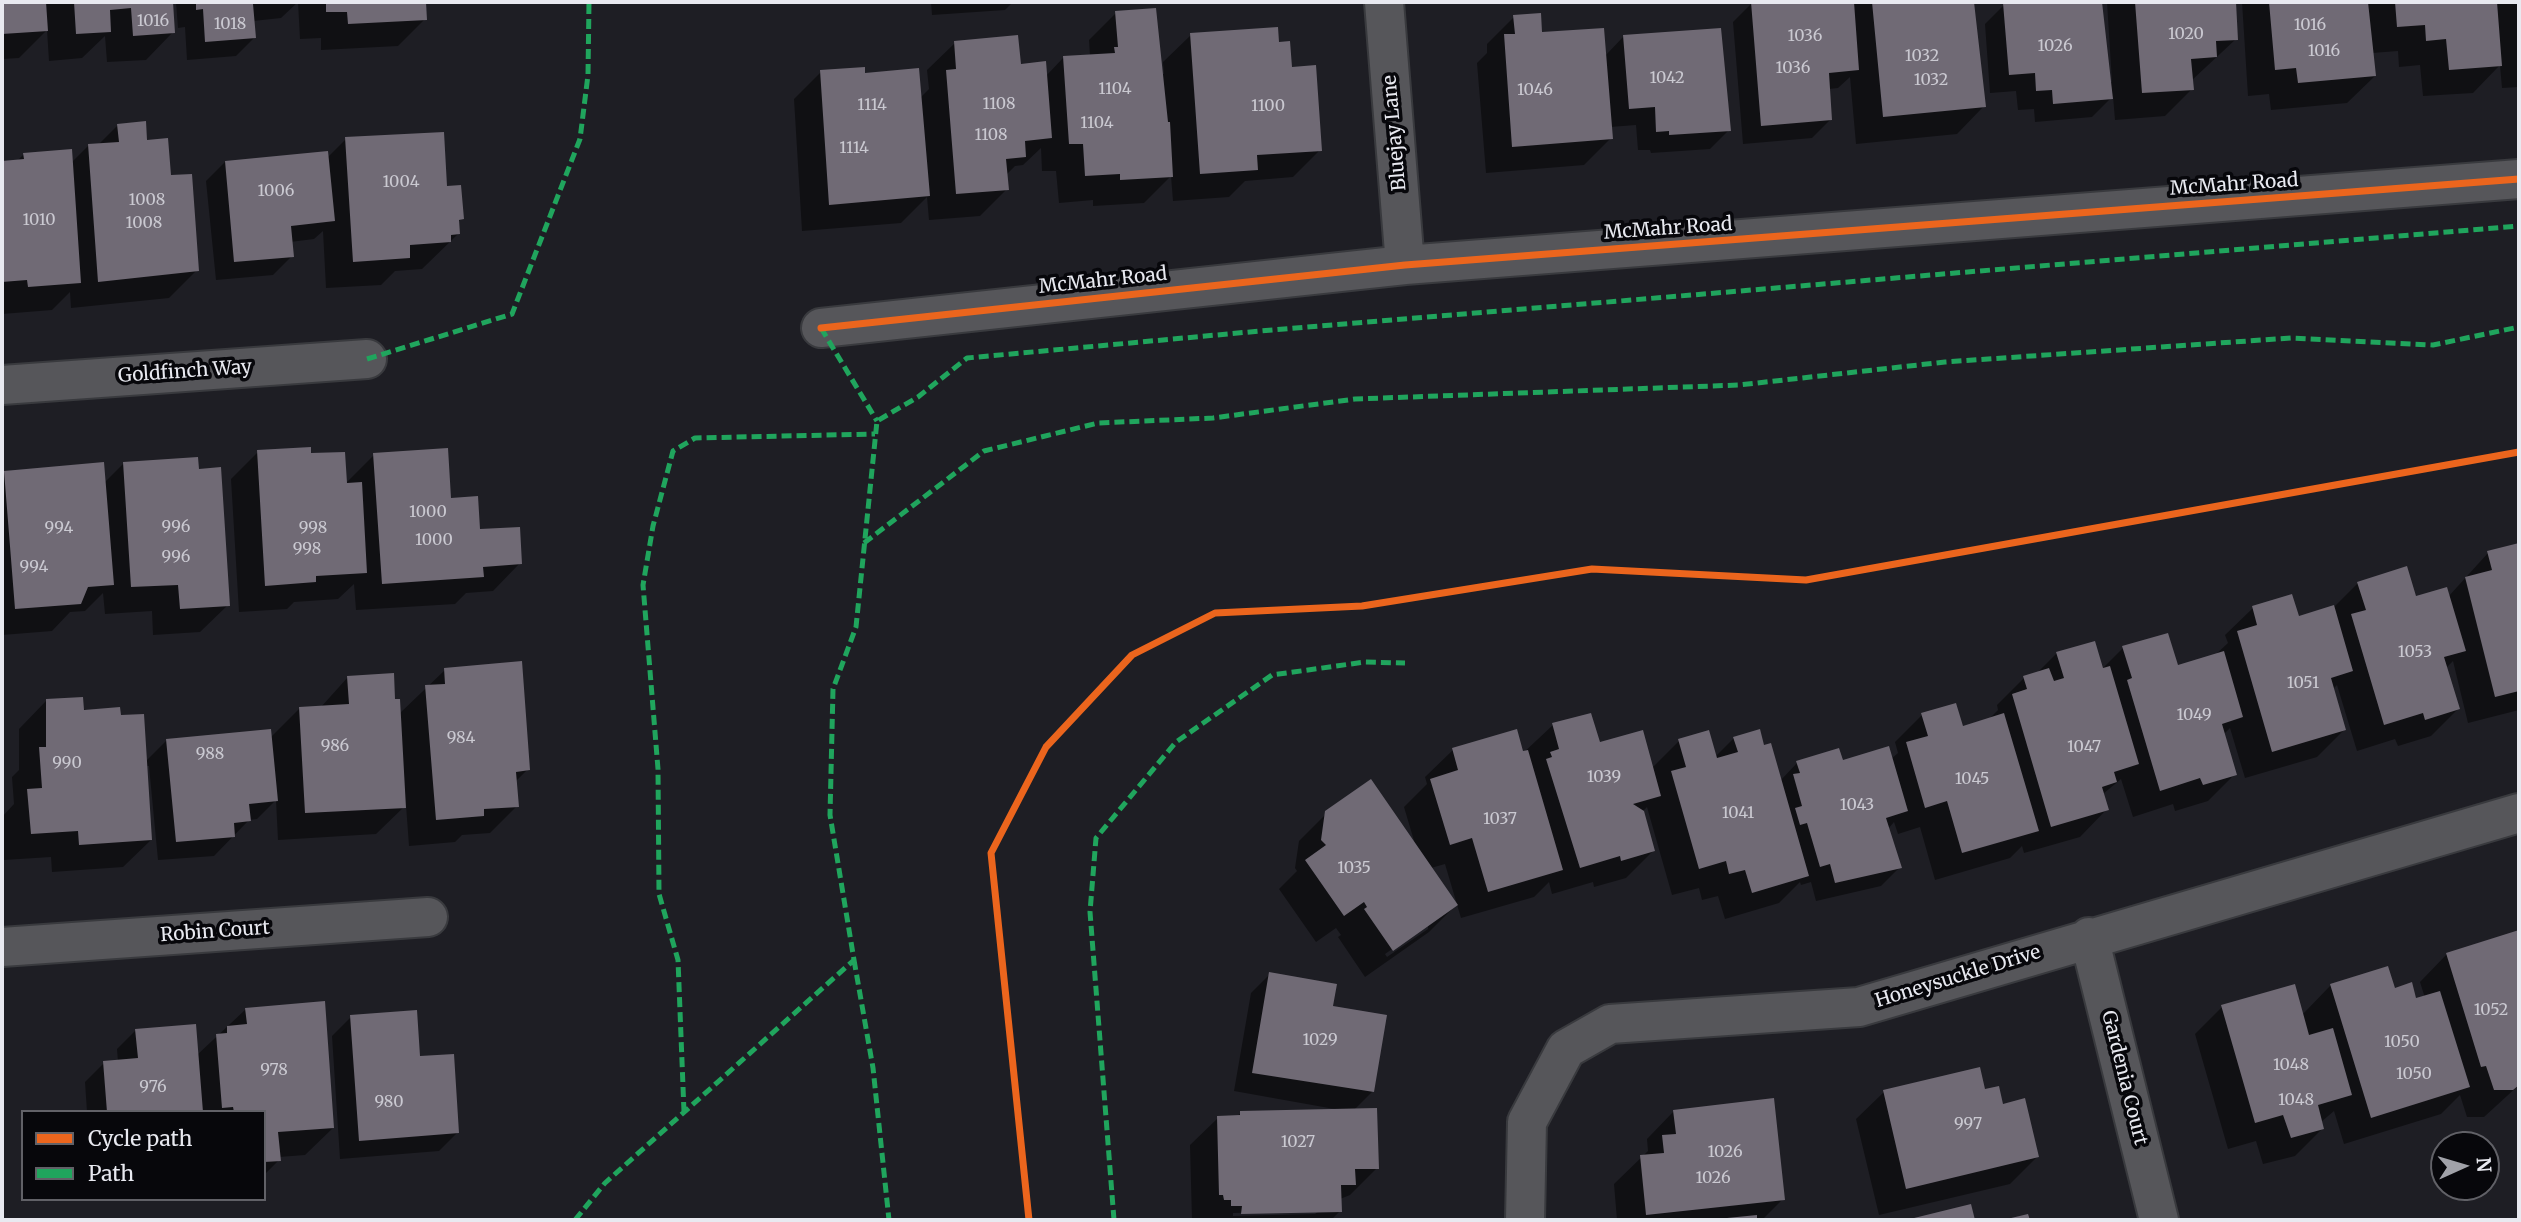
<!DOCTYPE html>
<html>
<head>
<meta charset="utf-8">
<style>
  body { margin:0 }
  #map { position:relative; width:2521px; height:1222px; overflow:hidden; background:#1e1e24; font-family:Merriweather,serif }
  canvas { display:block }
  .frame { position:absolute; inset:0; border:4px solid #e8e9f0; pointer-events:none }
  .legend { position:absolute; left:21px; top:1110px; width:245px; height:91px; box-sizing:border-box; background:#07070b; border:2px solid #616167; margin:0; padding:9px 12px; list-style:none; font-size:21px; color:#e8e9f0 }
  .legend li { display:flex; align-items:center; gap:14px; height:35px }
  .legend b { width:35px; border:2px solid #616167 }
  .north { position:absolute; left:2430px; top:1131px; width:70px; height:70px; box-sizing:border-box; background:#07070b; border:2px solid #616167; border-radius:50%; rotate:86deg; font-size:19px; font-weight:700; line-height:28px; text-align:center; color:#e8e9f0 }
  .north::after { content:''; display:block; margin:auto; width:24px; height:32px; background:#a1a2a9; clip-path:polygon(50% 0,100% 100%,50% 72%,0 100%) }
</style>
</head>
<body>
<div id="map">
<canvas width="2521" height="1222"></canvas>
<div class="frame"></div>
<ul class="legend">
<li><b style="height:9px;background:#eb651d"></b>Cycle path</li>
<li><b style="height:9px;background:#20a55d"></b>Path</li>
</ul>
<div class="north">N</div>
</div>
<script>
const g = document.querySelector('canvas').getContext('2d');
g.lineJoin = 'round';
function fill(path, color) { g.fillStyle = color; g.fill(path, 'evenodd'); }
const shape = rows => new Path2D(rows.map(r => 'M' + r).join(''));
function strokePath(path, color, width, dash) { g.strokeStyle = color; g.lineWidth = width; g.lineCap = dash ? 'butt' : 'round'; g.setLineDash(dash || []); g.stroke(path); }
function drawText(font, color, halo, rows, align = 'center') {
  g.font = font + ' Merriweather,serif'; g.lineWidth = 7; g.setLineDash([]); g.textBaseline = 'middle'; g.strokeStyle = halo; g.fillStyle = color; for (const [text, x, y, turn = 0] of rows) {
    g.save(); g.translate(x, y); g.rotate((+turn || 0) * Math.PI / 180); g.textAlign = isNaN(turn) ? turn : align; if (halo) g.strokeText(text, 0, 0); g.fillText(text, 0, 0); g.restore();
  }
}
fill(shape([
  [2,2,171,2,173,32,146,60,107,62,105,36,82,58,49,61,47,30,19,58,2,59],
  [176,2,424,2,425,19,398,46,321,50,321,38,300,39,298,2,281,18,253,21,255,37,236,56,187,60,185,27,178,28],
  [931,2,1013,2,1005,10,932,15],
  [1771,2,1973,2,1984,106,1957,134,1856,144,1850,77,1838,88,1829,89,1831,119,1812,138,1743,144,1733,22,1752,3],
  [2046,2,2101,2,2109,82,2112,82,2107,2,2234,2,2236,39,2191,81,2192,89,2165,116,2115,120,2113,96,2092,117,2035,122,2034,109,2018,110,2016,91,1990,93,1985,24,2004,5],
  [2242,2,2519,2,2519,87,2502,88,2500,65,2473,93,2423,96,2420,65,2399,67,2398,51,2372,53,2375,76,2347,103,2271,110,2269,94,2248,96],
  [1116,13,1161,74,1164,74,1163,62,1191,35,1278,43,1320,150,1293,177,1245,181,1229,197,1173,201,1171,176,1144,203,1093,206,1093,200,1059,203,1056,171,1042,171,1041,148,1023,165,1015,166,1006,175,1007,189,980,216,929,220,927,197,901,223,802,231,794,99,821,72,863,75,920,98,929,89,927,70,955,43,1046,76,1063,58,1090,56,1089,40],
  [1514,17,1541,34,1605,56,1624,36,1729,130,1710,149,1651,153,1650,150,1638,150,1636,125,1610,127,1611,138,1584,165,1486,173,1477,63,1487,53,1487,44],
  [118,125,146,142,169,177,197,270,169,298,71,308,70,292,52,310,2,314,2,162,17,161,24,154,71,163,88,146,98,145],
  [346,139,446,187,462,218,457,223,458,234,422,269,395,271,381,285,326,288,323,231,314,239,290,242,292,256,273,275,216,280,206,181,225,162,327,158],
  [258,452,309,455,345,484,374,455,450,500,479,531,520,563,493,591,466,593,455,604,356,610,354,584,338,599,294,602,287,609,239,612,231,479],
  [123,464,228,605,200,632,153,635,152,611,105,614,103,593,85,611,70,612,52,631,2,635,2,475,4,472,104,483],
  [2519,545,2519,710,2468,723,2453,661,2446,668,2458,709,2431,736,2398,746,2395,739,2357,751,2337,685,2332,690,2344,730,2317,757,2245,778,2230,728,2223,735,2235,774,2208,801,2175,811,2173,804,2133,817,2121,779,2103,794,2107,809,2080,837,2024,853,2022,846,2010,858,1935,880,1920,827,1898,834,1894,822,1888,829,1900,867,1881,886,1816,901,1811,882,1801,885,1800,882,1779,903,1725,919,1718,896,1702,900,1699,888,1672,895,1647,807,1642,812,1653,851,1626,878,1594,887,1593,882,1552,894,1549,882,1534,897,1461,918,1445,864,1431,868,1456,905,1429,932,1365,977,1338,937,1341,935,1336,928,1316,942,1279,889,1297,871,1295,868,1299,841,1327,813,1415,844,1404,807,1427,784,1425,777,1453,750,1522,754,1553,725,1652,768,1679,741,1715,757,1734,738,1763,747,1780,781,1797,763,1891,759,1898,753,1895,742,1922,715,1961,728,1989,719,1998,710,1997,705,2024,678,2036,674,2057,653,2101,670,2123,648,2177,667,2214,656,2228,643,2225,635,2253,608,2298,618,2335,606,2358,583,2415,598,2448,597,2488,553],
  [1428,924,1428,929,1387,957,1385,954],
  [445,670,528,769,515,782,517,806,490,833,462,835,455,842,409,846,406,805,376,834,278,840,276,800,257,819,249,820,214,856,158,860,149,766,145,766,151,840,123,867,52,872,51,857,4,860,2,817,14,804,12,777,19,770,19,729,46,701,119,717,145,762,167,740,270,738,300,708,321,707,348,677,394,701,399,714],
  [2519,932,2519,1085,2484,1117,2467,1117,2460,1095,2441,1114,2344,1144,2334,1111,2321,1122,2323,1128,2295,1156,2263,1164,2256,1141,2228,1149,2195,1034,2222,1007,2302,1015,2330,986,2387,968,2394,990,2415,1000,2425,998,2420,982,2447,954],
  [1270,974,1331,1007,1372,1092,1354,1110,1377,1168,1350,1195,1340,1199,1340,1211,1331,1220,1192,1220,1190,1145,1218,1118,1236,1117,1241,1113,1340,1110,1234,1091,1251,993],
  [1319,1211,1315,1214,1233,1216,1233,1213],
  [246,1009,333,1128,305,1155,279,1157,279,1160,264,1175,264,1112,87,1112,85,1082,104,1063,118,1062,117,1049,136,1030,197,1055],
  [351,1017,419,1058,458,1132,439,1151,340,1159,332,1036],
  [1984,1091,2037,1157,2010,1184,1879,1215,1856,1119,1884,1092],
  [1674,1111,1783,1199,1762,1220,1617,1220,1614,1184,1648,1151,1647,1139]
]), '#0007');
fill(shape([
  [2,2,46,2,48,31,2,34],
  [74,2,173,2,175,33,133,36,131,8,110,10,111,32,76,34],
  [196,2,258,2,253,4,256,38,205,42,203,9,196,10],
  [326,2,426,2,427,20,348,24,347,12,326,12],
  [1751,2,1854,2,1859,70,1829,73,1832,120,1761,126],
  [1872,2,1974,2,1986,107,1883,117],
  [2102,2,2113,99,2053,104,2052,90,2036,91,2035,73,2009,75,2003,3],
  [2135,2,2236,2,2238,40,2216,41,2217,57,2191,59,2194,90,2142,93],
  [2269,2,2368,2,2376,76,2298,83,2296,68,2275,70],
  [2395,2,2497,2,2502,66,2449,70,2446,39,2426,41,2425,25,2397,27],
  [1156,8,1168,122,1170,122,1173,177,1120,180,1120,174,1085,176,1083,144,1069,144,1063,56,1115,53,1114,47,1118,47,1115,11],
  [1541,13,1542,32,1604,28,1613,139,1512,147,1504,34,1515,34,1513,15],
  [1278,27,1279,42,1290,41,1292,67,1316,65,1322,151,1257,155,1258,170,1200,174,1190,33],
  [1721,28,1731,131,1669,135,1669,131,1656,132,1655,107,1629,109,1623,35],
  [1018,35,1021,64,1046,61,1052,138,1025,141,1026,157,1006,159,1009,190,956,194,946,70,956,69,954,41],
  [865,67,865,73,919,68,930,196,829,205,820,70],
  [146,121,147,140,168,138,171,175,192,174,199,271,98,282,88,144,119,142,117,124],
  [444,132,447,186,461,185,464,219,459,220,460,234,451,235,451,242,410,245,410,258,353,262,345,137],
  [72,149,81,283,28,287,27,280,2,282,2,161,24,159,23,153],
  [328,151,335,221,291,226,294,257,234,262,225,161],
  [311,447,311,453,345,452,347,483,362,482,367,573,316,576,316,582,265,586,257,450],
  [448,448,451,498,478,496,480,529,520,527,522,564,483,567,484,577,382,584,373,453],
  [198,457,199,469,221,467,230,606,180,609,178,585,131,587,123,462],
  [104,462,114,585,88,587,81,604,15,609,4,471],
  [2519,543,2519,691,2495,697,2465,577,2492,570,2487,551],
  [2407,566,2416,596,2447,587,2466,651,2444,657,2460,709,2425,720,2423,713,2384,725,2351,614,2366,610,2357,582],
  [2292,594,2299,616,2334,605,2353,671,2331,678,2346,730,2272,752,2237,631,2257,625,2252,606],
  [2168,633,2178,665,2224,651,2243,717,2222,724,2237,775,2203,785,2200,778,2160,791,2127,680,2132,678,2122,646],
  [2095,641,2103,668,2110,666,2139,764,2114,772,2117,782,2102,787,2109,810,2051,827,2012,694,2027,689,2023,676,2049,668,2054,681,2064,678,2056,652],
  [522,661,530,770,516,772,519,807,484,809,484,816,436,820,425,685,445,684,444,668],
  [394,673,395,699,400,699,406,808,305,813,299,707,349,704,347,676],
  [83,697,84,710,120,707,121,715,144,714,152,840,79,845,78,831,31,834,27,789,42,788,39,747,46,747,46,699],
  [1956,703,1963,726,2004,713,2039,831,1962,853,1947,801,1925,808,1906,742,1928,736,1921,713],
  [1591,713,1600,742,1643,730,1661,796,1633,804,1644,811,1655,851,1621,861,1620,856,1580,868,1546,759,1552,757,1550,752,1559,749,1552,723],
  [271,729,278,801,249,804,251,821,234,823,235,837,176,842,166,739],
  [1517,729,1523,751,1528,750,1563,870,1488,892,1472,838,1450,845,1430,779,1458,770,1452,748],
  [1760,729,1764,745,1771,743,1809,876,1752,893,1745,870,1729,874,1726,861,1699,869,1671,771,1686,767,1678,739,1709,730,1717,758,1738,752,1733,737],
  [1889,746,1908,811,1886,818,1902,868,1835,883,1830,864,1820,867,1807,823,1800,825,1795,808,1802,806,1793,774,1800,773,1796,761,1839,748,1843,760],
  [1371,779,1458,905,1393,951,1364,909,1367,907,1364,902,1344,916,1305,860,1326,845,1321,840,1325,811],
  [2519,930,2519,1085,2513,1090,2494,1090,2486,1066,2481,1067,2446,953],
  [2388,966,2395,988,2412,982,2416,998,2440,991,2470,1087,2371,1118,2330,984],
  [1269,972,1337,984,1333,1006,1387,1015,1374,1092,1252,1073],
  [2295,984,2309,1035,2333,1028,2352,1095,2318,1105,2324,1129,2291,1138,2283,1115,2255,1123,2221,1005],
  [325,1001,334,1128,278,1132,281,1161,264,1162,264,1112,234,1112,233,1107,222,1108,216,1034,227,1033,227,1026,247,1024,245,1008],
  [417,1010,420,1056,454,1054,459,1133,359,1141,350,1015],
  [196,1024,203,1112,107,1112,103,1061,138,1058,135,1029],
  [1980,1067,1985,1089,1999,1086,2003,1104,2025,1098,2039,1157,1906,1189,1883,1090],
  [1774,1098,1785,1200,1646,1215,1640,1155,1664,1153,1662,1135,1676,1134,1673,1110],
  [1377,1108,1379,1169,1355,1169,1356,1185,1341,1185,1342,1212,1241,1214,1242,1206,1231,1206,1231,1200,1224,1200,1223,1195,1219,1195,1217,1116,1240,1115,1240,1111],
  [1971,1204,1975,1220,1911,1220,1910,1219],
  [2028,1214,2030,1220,2007,1220,2007,1219],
  [1757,1215,1757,1220,1727,1220,1727,1218]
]), '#706a75');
const minor = shape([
  [1384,2,1405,265],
  [821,328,1405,265,2519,179],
  [2,385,367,359],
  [2089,937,2159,1220],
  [2,947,428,917],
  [1525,1220,1527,1122,1566,1049,1610,1024,1859,1007,2519,813]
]);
strokePath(minor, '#393a3e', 42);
strokePath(minor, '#56565a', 38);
strokePath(shape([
  [821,328,877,421],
  [367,359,512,314,580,139,588,75,589,2],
  [864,543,984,451,1098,423,1213,418,1355,399,1739,385,1945,362,2291,338,2433,345,2519,327],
  [854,960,873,1068,889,1220],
  [684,1112,678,960,659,894,658,769,643,585,653,526,673,451,695,438,875,434],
  [575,1220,605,1183,854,960,830,815,833,689,856,627,877,421,918,397,967,358,1260,331,2519,226],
  [1114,1220,1090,912,1096,838,1176,742,1272,675,1365,662,1405,663]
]), '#20a55d', 5, [10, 5]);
strokePath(shape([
  [821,328,1405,265,2519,179],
  [1029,1220,991,853,1046,747,1132,655,1215,613,1362,606,1592,569,1806,580,2519,452]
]), '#eb651d', 7);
drawText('16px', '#cac9d1', null, [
  ["1016",153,21],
  ["1018",230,24],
  ["1016",2310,25],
  ["1020",2186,34],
  ["1036",1805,36],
  ["1026",2055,46],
  ["1016",2324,51],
  ["1032",1922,56],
  ["1036",1793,68],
  ["1042",1667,78],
  ["1032",1931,80],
  ["1104",1115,89],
  ["1046",1535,90],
  ["1108",999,104],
  ["1114",872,105],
  ["1100",1268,106],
  ["1104",1097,123],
  ["1108",991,135],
  ["1114",854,148],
  ["1004",401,182],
  ["1006",276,191],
  ["1008",147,200],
  ["1010",39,220],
  ["1008",144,223],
  ["1000",428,512],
  ["996",176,527],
  ["994",59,528],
  ["998",313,528],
  ["1000",434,540],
  ["998",307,549],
  ["996",176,557],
  ["994",34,567],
  ["1053",2415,652],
  ["1051",2303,683],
  ["1049",2194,715],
  ["984",461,738],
  ["986",335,746],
  ["1047",2084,747],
  ["988",210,754],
  ["990",67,763],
  ["1039",1604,777],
  ["1045",1972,779],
  ["1043",1857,805],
  ["1041",1738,813],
  ["1037",1500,819],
  ["1035",1354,868],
  ["1052",2491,1010],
  ["1029",1320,1040],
  ["1050",2402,1042],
  ["1048",2291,1065],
  ["978",274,1070],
  ["1050",2414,1074],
  ["976",153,1087],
  ["1048",2296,1100],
  ["980",389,1102],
  ["997",1968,1124],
  ["1027",1298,1142],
  ["1026",1725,1152],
  ["1026",1713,1178]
]);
drawText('19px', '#e8e9f0', '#07070b', [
  ["Bluejay Lane",1395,133,-95],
  ["McMahr Road",2234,185,-4],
  ["McMahr Road",1668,229,-4],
  ["McMahr Road",1103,281,-6],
  ["Goldfinch Way",185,372,-4],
  ["Robin Court",215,932,-4],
  ["Honeysuckle Drive",1958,977,-17],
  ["Gardenia Court",2124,1078,76]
]);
</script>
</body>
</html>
